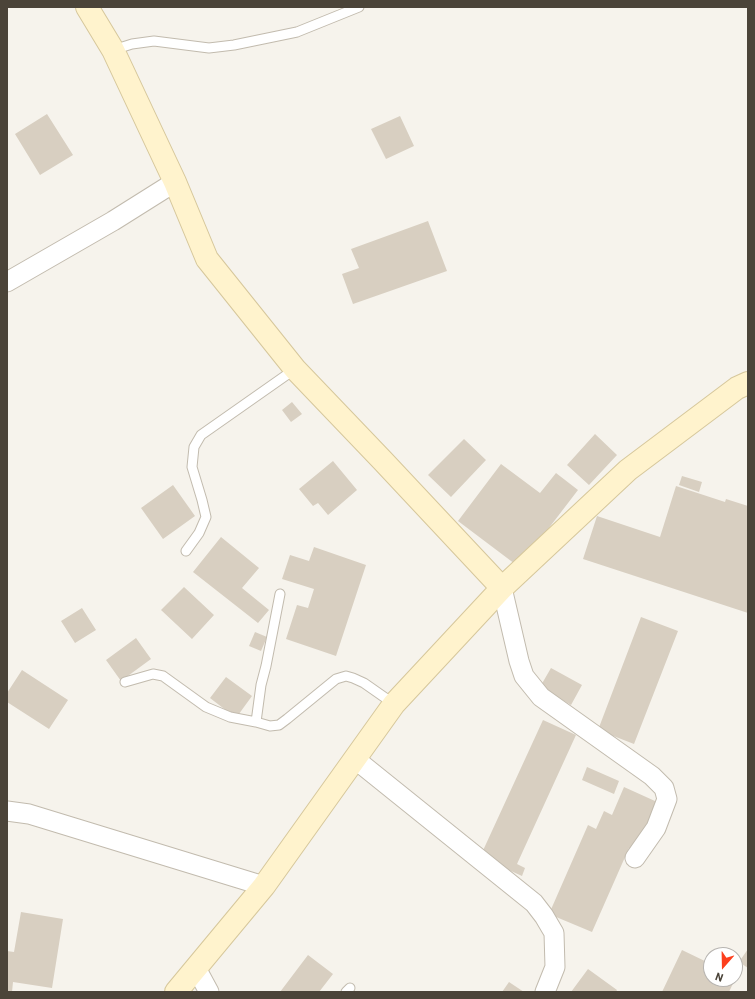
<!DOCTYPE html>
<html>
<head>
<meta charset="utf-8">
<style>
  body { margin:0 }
  #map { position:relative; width:755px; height:999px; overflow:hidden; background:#f6f3ec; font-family:Barlow,sans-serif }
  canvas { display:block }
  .frame { position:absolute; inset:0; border:8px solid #4b4439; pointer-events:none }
  .north { position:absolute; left:703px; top:947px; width:40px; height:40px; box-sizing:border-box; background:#fff; border:1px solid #b7b4b0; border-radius:50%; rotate:200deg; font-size:11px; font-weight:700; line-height:16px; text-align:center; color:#4b4439 }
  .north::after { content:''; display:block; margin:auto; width:14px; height:18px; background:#fc3f1d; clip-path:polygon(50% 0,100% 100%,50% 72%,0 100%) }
</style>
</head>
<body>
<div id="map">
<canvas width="755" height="999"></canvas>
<div class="frame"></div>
<div class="north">N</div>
</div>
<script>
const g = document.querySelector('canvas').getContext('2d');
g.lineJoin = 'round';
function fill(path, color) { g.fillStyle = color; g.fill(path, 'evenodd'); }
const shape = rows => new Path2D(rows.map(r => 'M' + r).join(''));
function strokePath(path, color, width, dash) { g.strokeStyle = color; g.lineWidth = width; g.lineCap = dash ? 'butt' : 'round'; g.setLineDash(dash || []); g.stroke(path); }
fill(shape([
  [47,114,73,155,40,175,15,134],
  [400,116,414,146,386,159,371,129],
  [428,221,447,271,353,304,342,274,359,268,351,249],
  [292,402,302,414,291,422,282,410],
  [595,434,617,455,589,485,567,465],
  [464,439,486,460,451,497,428,475],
  [333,461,357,490,328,515,318,503,313,506,299,489],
  [501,464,540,493,556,473,578,490,519,567,458,521],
  [682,476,702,482,699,492,679,485],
  [173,485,195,516,163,539,141,508],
  [676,486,725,502,726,499,748,506,748,613,583,559,597,516,660,537],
  [221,537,259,568,242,588,269,610,258,623,193,572],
  [314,547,366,565,336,656,286,639,297,605,308,608,314,589,282,579,290,555,309,561],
  [184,587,214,615,192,639,161,610],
  [82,608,96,630,75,643,61,621],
  [641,617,678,631,634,744,598,730],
  [255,632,267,637,261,651,249,646],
  [136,638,151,659,121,681,106,660],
  [551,668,582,685,571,705,540,687],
  [22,670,68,700,49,729,7,702,7,693],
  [226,677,252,696,236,718,210,698],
  [543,720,576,735,517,864,525,868,522,876,480,857],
  [587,767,619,781,614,794,582,780],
  [624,787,666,806,645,855,629,848,592,932,549,914,588,825,596,829,604,811,612,815],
  [21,912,63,919,52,988,13,982,12,992,7,992,7,951,14,952],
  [748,949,748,968,739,962],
  [682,950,711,964,711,979,735,979,729,992,662,992],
  [308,955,333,974,319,992,280,992],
  [588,969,617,990,616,992,571,992],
  [509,982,524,992,502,992]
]), '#d8cfc1');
const lane = shape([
  [113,50,132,44,154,41,209,48,234,45,297,32,359,7],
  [186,551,199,533,206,517,202,500,192,467,194,447,201,435,295,369],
  [125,682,153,674,163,676,206,707,230,717,256,722,270,726,279,725,287,719,336,679,346,676,353,678,364,683,394,704],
  [256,722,261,685,266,666,280,594],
  [346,992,350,988]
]);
const street = shape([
  [7,282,113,221,175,182],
  [502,588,519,661,524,676,541,697,652,776,664,788,667,799,656,828,635,858],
  [355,759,534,903,544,916,554,933,555,967,545,992],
  [7,811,29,814,264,886],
  [196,968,209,992]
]);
const secondary = shape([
  [87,7,113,50,175,182,207,259,295,369,383,461,502,588],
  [176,992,264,886,394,704,502,588,628,470,737,388,748,383]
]);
strokePath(lane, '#c2bbae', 11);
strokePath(street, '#c2bbae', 21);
strokePath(secondary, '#d6c79b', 24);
strokePath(lane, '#fff', 9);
strokePath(street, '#fff', 19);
strokePath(secondary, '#fff3cd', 22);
</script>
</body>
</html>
